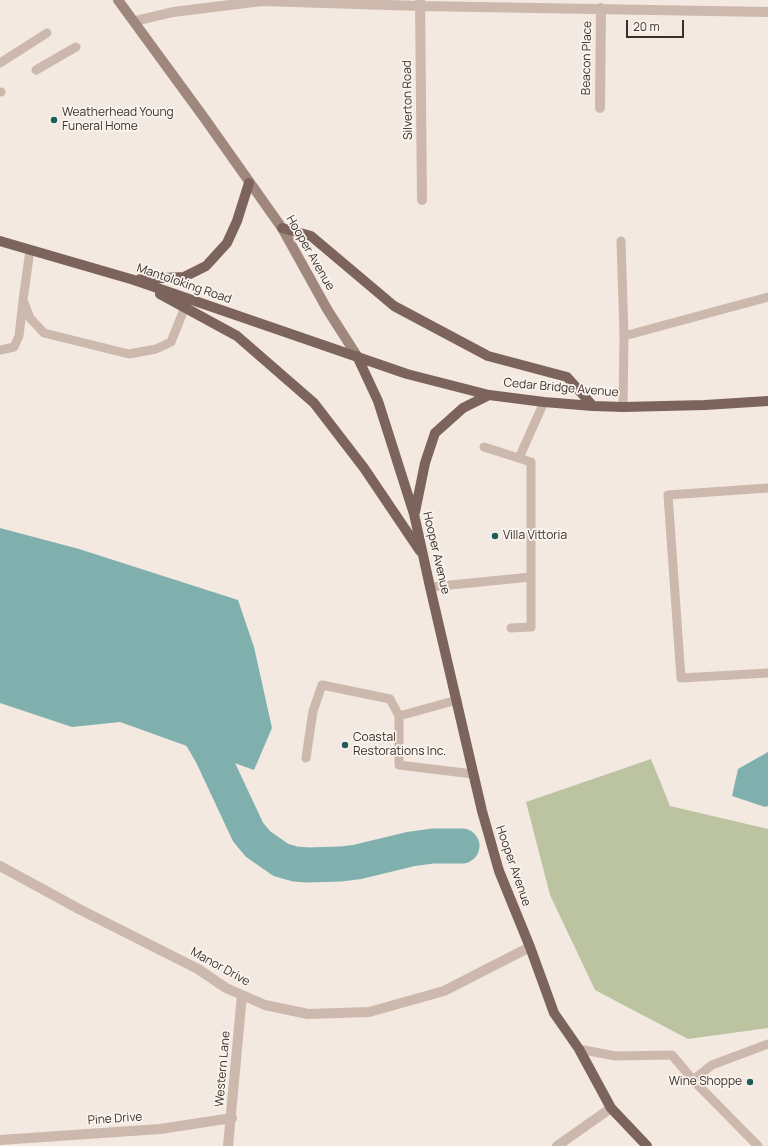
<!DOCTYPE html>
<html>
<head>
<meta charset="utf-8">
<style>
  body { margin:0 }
  #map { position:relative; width:768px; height:1146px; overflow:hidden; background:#f3e9e1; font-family:Manrope,sans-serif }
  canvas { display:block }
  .scale { position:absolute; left:626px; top:20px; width:58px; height:18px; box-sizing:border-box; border:2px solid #3a2f2b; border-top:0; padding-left:5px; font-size:12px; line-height:14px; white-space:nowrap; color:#3a2f2b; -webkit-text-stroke:3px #faf4ee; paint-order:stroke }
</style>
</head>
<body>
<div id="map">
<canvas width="768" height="1146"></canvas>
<div class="scale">20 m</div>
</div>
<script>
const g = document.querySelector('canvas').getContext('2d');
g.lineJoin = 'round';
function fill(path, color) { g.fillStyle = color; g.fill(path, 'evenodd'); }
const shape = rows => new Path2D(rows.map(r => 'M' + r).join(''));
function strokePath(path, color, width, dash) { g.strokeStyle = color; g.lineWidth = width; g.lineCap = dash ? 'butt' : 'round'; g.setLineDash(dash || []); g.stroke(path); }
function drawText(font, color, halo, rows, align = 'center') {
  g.font = font + ' Manrope,sans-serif'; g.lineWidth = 3.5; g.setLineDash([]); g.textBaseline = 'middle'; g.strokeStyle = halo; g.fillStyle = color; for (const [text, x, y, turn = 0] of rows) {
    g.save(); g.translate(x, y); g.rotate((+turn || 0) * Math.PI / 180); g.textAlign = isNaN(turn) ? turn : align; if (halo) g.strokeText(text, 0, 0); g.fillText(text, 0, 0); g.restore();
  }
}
fill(shape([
  [651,759,670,806,768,829,768,1028,688,1039,595,990,550,895,526,802]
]), '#bbc3a1');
fill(shape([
  [0,528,79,549,238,600,254,647,272,728,254,770,120,722,72,727,0,703],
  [768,752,768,806,765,807,732,796,738,769]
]), '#80b0ae');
strokePath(shape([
  [185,714,198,731,212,755,248,832,258,844,281,860,295,864,308,865,341,864,357,862,411,849,433,846,462,846]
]), '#80b0ae', 35);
strokePath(shape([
  [0,63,47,33],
  [36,70,76,47],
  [0,92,1,92],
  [621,241,624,336],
  [30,250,23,300,30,318,44,333,129,354,156,349,171,342,187,302],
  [0,350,14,347,19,336,23,301],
  [623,407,624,336,768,297],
  [484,447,531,462,531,627,511,628],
  [519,458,544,402],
  [768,488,668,495,681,678,768,673],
  [430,587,531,577],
  [457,700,399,716,399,765,473,774],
  [306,758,313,711,322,685,390,699,399,716],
  [579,1049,615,1056,672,1055,693,1080,758,1146],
  [693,1080,712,1065,768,1044]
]), '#ccb8ad', 9);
strokePath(shape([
  [420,0,422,200],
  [135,21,173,12,262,1,420,6,768,12],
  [600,108,601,8],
  [0,866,79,909,198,969,226,988,265,1005,308,1014,369,1012,444,991,530,947],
  [0,1140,160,1129,232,1118],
  [228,1146,242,995],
  [557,1146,611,1108]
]), '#ccb8ad', 10);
strokePath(shape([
  [118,0,205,119,282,228,327,309,357,356]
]), '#a0877e', 10);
strokePath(shape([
  [282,228,311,236,394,306,488,356,567,377,593,406],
  [0,241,134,280,407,374,489,395,544,402,593,406,623,407,705,405,768,401],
  [140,279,184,277,206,266,227,243,237,221,249,183],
  [160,294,237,336,314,403,364,468,420,551],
  [357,356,378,401,414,514,430,587,482,811,499,871,530,947,554,1013,579,1049,611,1108,647,1146],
  [415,512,425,463,435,433,463,408,489,395]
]), '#7c645d', 10);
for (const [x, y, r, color] of [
  [54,120,4,"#215c5a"],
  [495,536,4,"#215c5a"],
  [345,745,4,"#215c5a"],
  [750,1082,4,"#215c5a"]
]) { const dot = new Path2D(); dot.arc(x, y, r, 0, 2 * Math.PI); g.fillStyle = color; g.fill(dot); strokePath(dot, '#faf4ee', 1.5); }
drawText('12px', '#3a2f2b', '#faf4ee', [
  ["Beacon Place",587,58,-89],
  ["Silverton Road",408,100,-91],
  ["Hooper Avenue",310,253,60],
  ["Mantoloking Road",184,284,19],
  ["Cedar Bridge Avenue",561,388,5],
  ["Hooper Avenue",436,553,77],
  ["Hooper Avenue",513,866,71],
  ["Manor Drive",220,967,29],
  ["Western Lane",223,1069,-85],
  ["Pine Drive",115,1119,-4]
]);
drawText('12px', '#3a2f2b', '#faf4ee', [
  ["Weatherhead Young",62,113],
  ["Funeral Home",62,127],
  ["Villa Vittoria",503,536],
  ["Coastal",353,738],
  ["Restorations Inc.",353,752],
  ["Wine Shoppe",742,1082,"right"]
], 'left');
</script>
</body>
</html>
